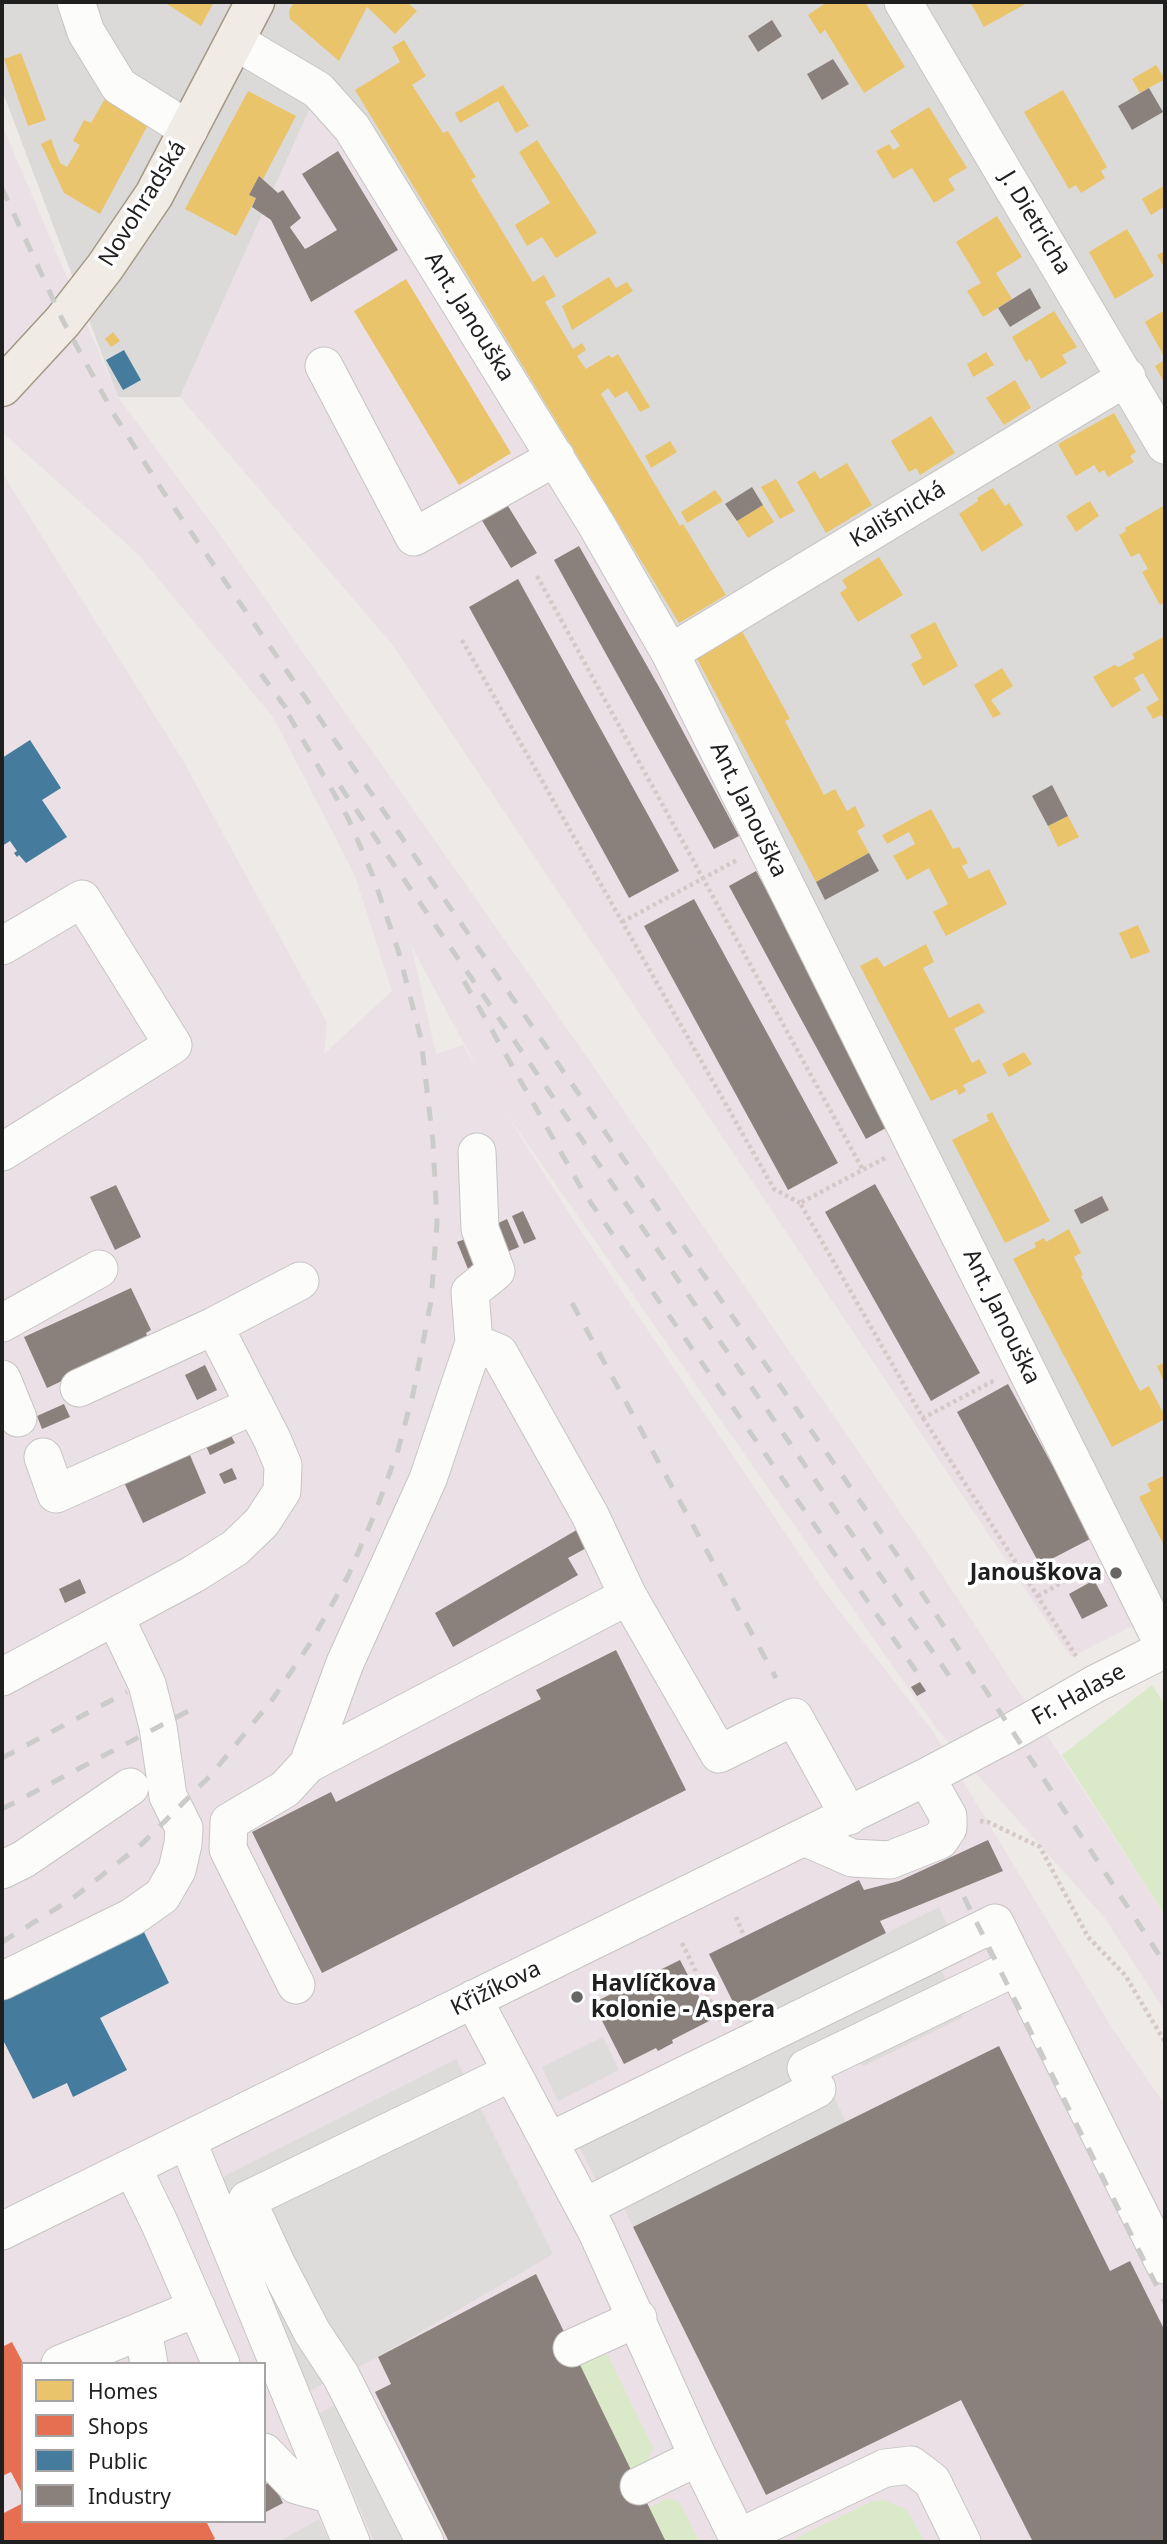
<!DOCTYPE html>
<html>
<head>
<meta charset="utf-8">
<style>
  body { margin:0 }
  #map { position:relative; width:1167px; height:2544px; overflow:hidden; background:#edeae7; font-family:"Noto Sans",sans-serif }
  canvas { display:block }
  .frame { position:absolute; inset:0; border:4px solid #1f1f1f; pointer-events:none }
  .legend { position:absolute; left:21px; top:2362px; width:245px; height:161px; box-sizing:border-box; background:#fff; border:2px solid #a5a5a5; margin:0; padding:9px 12px; list-style:none; font-size:21px; color:#1f1f1f }
  .legend li { display:flex; align-items:center; gap:14px; height:35px }
  .legend b { width:35px; border:2px solid #a5a5a5 }
</style>
</head>
<body>
<div id="map">
<canvas width="1167" height="2544"></canvas>
<div class="frame"></div>
<ul class="legend">
<li><b style="height:19px;background:#e9c46a"></b>Homes</li>
<li><b style="height:19px;background:#e76f51"></b>Shops</li>
<li><b style="height:19px;background:#457b9d"></b>Public</li>
<li><b style="height:19px;background:#8a817c"></b>Industry</li>
</ul>
</div>
<script>
const g = document.querySelector('canvas').getContext('2d');
g.lineJoin = 'round';
function fill(path, color) { g.fillStyle = color; g.fill(path, 'evenodd'); }
const shape = rows => new Path2D(rows.map(r => 'M' + r).join(''));
function strokePath(path, color, width, dash) { g.strokeStyle = color; g.lineWidth = width; g.lineCap = dash ? 'butt' : 'round'; g.setLineDash(dash || []); g.stroke(path); }
function drawText(font, color, halo, rows, align = 'center') {
  g.font = font + ' "Noto Sans",sans-serif'; g.lineWidth = 7; g.setLineDash([]); g.textBaseline = 'middle'; g.strokeStyle = halo; g.fillStyle = color; for (const [text, x, y, turn = 0] of rows) {
    g.save(); g.translate(x, y); g.rotate((+turn || 0) * Math.PI / 180); g.textAlign = isNaN(turn) ? turn : align; if (halo) g.strokeText(text, 0, 0); g.fillText(text, 0, 0); g.restore();
  }
}
fill(shape([
  [2,2,1165,2,1165,1648,318,91,180,397,118,397,2,90]
]), '#dcdad9');
fill(shape([
  [318,90,556,457,1150,1617,1071,1657,392,644,180,397],
  [2,125,118,397,228,546,584,1053,917,1537,1165,1915,1165,2011,1104,1917,937,1729,503,1109,574,1221,827,1595,932,1730,1112,2028,1165,2105,1165,2542,2,2542,2,473,182,759,327,1023,324,1054,392,991,354,873,273,717,137,553,2,432],
  [412,949,413,949,478,1069,463,1045,436,1054],
  [23,2364,264,2364,264,2521,23,2521]
]), '#eae0e6');
fill(shape([
  [1152,1685,1165,1705,1165,1915,1062,1755],
  [587,2352,607,2354,653,2448,647,2461,634,2476,576,2357],
  [666,2499,677,2501,682,2507,699,2542,666,2542,649,2508],
  [884,2500,906,2509,925,2542,793,2542,800,2536,871,2502]
]), '#dae9c7');
fill(shape([
  [939,1907,950,1930,748,2032,736,2008],
  [938,1963,963,2017,864,2066,855,2059,827,2076,830,2088,846,2122,633,2227,620,2200,599,2186,579,2146],
  [603,2037,619,2070,558,2101,542,2067],
  [456,2059,553,2254,378,2357,307,2392,221,2178],
  [337,2404,403,2542,374,2542,320,2413],
  [319,2519,329,2542,277,2542,289,2536]
]), '#dddcdb');
fill(shape([
  [164,2,214,2,201,26],
  [294,2,407,2,417,11,395,34,367,7,339,61,290,19,289,11],
  [827,2,865,2,905,67,864,93,825,30,820,34,808,15],
  [970,2,1029,2,984,27],
  [404,40,426,76,412,85,443,133,448,131,476,177,471,180,533,282,544,275,556,296,545,302,573,349,582,343,586,350,577,356,586,369,609,355,612,358,618,354,650,407,640,412,627,391,615,398,608,388,601,394,680,526,683,524,726,595,679,623,355,90,400,62,392,47],
  [21,53,46,120,28,126,4,59],
  [1156,65,1165,79,1140,93,1132,79],
  [503,85,529,126,516,133,498,101,460,123,455,113],
  [1063,90,1107,167,1101,171,1105,178,1081,193,1076,185,1069,189,1024,112],
  [248,91,296,116,263,179,259,176,249,195,256,198,236,236,185,209],
  [106,97,149,123,100,214,64,193,41,144,51,139,60,163,67,167,80,145,73,141,84,120,91,123],
  [929,107,967,168,948,179,955,190,934,203,912,168,893,179,876,151,889,144,893,150,900,146,890,131],
  [537,140,597,233,556,258,542,237,527,246,515,225,550,203,519,152],
  [1165,185,1165,206,1151,215,1142,199],
  [997,216,1022,257,996,273,1012,299,983,317,967,291,981,283,956,242],
  [1127,229,1154,276,1115,299,1089,252],
  [1165,251,1165,269,1157,255],
  [609,277,616,288,627,282,633,291,572,330,562,306],
  [406,279,511,453,459,485,354,311],
  [1165,310,1165,358,1145,322],
  [1054,311,1077,347,1062,355,1067,363,1041,379,1030,359,1026,362,1012,337],
  [113,332,120,341,111,347,105,339],
  [986,352,994,365,973,377,967,364],
  [1165,360,1165,384,1155,366],
  [1015,380,1031,408,1004,425,986,398],
  [1114,413,1136,452,1130,456,1134,462,1108,477,1104,470,1099,473,1094,465,1076,476,1058,444],
  [931,416,955,453,920,475,916,468,909,472,891,441],
  [670,441,677,452,651,468,645,456],
  [847,463,872,505,826,533,797,482,815,471,820,479],
  [776,479,795,511,780,519,761,487],
  [993,488,1005,506,1009,503,1023,525,982,552,959,514,978,501,977,498],
  [715,490,723,501,687,523,681,512],
  [1090,501,1099,516,1076,532,1066,516],
  [763,505,774,522,748,538,737,521],
  [1165,505,1165,602,1160,605,1142,572,1148,569,1139,553,1131,557,1119,535,1126,531,1125,528],
  [879,557,903,595,858,622,840,593,847,588,842,580],
  [935,622,958,666,923,686,911,664,922,658,910,635],
  [742,631,790,719,785,721,824,795,835,789,847,811,855,806,865,826,857,831,869,853,816,882,695,655],
  [1165,636,1165,721,1161,715,1153,719,1146,707,1159,700,1143,673,1134,678,1141,690,1112,708,1093,677,1114,665,1119,667,1135,658,1132,654],
  [1002,668,1013,686,991,700,1001,714,993,718,974,685],
  [931,809,953,849,959,847,968,863,962,866,969,879,989,869,1007,904,946,936,933,912,948,904,929,868,907,880,893,856,915,844,909,832,887,844,882,835],
  [1068,816,1079,837,1058,847,1048,826],
  [1138,925,1150,952,1131,959,1119,933],
  [926,944,934,962,923,968,949,1018,979,1003,985,1012,954,1029,972,1063,979,1059,987,1073,963,1085,966,1091,959,1095,956,1089,931,1101,860,966,877,957,884,967],
  [1024,1052,1032,1064,1009,1077,1002,1064],
  [992,1112,1050,1221,1005,1243,952,1140,989,1121,986,1115],
  [1069,1229,1081,1253,1074,1257,1083,1275,1081,1276,1120,1353,1140,1391,1149,1386,1165,1416,1165,1419,1112,1447,1013,1259,1036,1247,1034,1243,1044,1238,1046,1242],
  [1165,1362,1165,1384,1157,1366],
  [1165,1475,1165,1547,1139,1497,1151,1491,1147,1484]
]), '#e9c46a');
fill(shape([
  [12,2342,23,2363,23,2495,11,2472,2,2476,2,2347],
  [23,2503,23,2521,206,2521,215,2539,209,2542,2,2542,2,2514]
]), '#e76f51');
fill(shape([
  [124,350,141,380,123,390,106,360],
  [30,740,61,788,42,800,67,837,26,863,19,855,17,857,14,853,17,851,10,841,2,846,2,758],
  [143,1930,169,1983,100,2018,127,2070,73,2097,67,2083,33,2099,2,2038,2,2001]
]), '#457b9d');
fill(shape([
  [772,20,782,36,758,52,748,36],
  [833,59,849,84,822,100,807,74],
  [1149,88,1163,112,1132,130,1118,106],
  [338,151,398,250,311,302,271,220,252,207,256,198,249,195,259,176,278,193,283,190,301,218,290,227,291,229,305,249,309,247,337,230,302,174],
  [1030,288,1041,308,1010,327,998,308],
  [752,487,763,505,737,521,725,504],
  [503,498,537,553,511,568,478,514],
  [579,546,663,694,739,836,714,849,554,560],
  [518,579,679,871,629,898,469,607],
  [1052,785,1068,816,1048,826,1032,796],
  [869,853,879,871,825,900,816,882],
  [756,871,893,1124,866,1139,729,886],
  [694,899,838,1163,788,1190,644,926],
  [875,1184,980,1373,931,1401,825,1212],
  [116,1185,141,1237,115,1250,90,1197],
  [1102,1196,1109,1210,1081,1224,1074,1210],
  [523,1211,536,1239,524,1244,512,1216],
  [507,1219,519,1247,507,1252,494,1225],
  [468,1238,479,1265,468,1269,457,1242],
  [131,1288,151,1330,146,1333,149,1340,47,1388,24,1337],
  [205,1365,217,1390,197,1400,185,1375],
  [1008,1384,1092,1538,1040,1565,957,1412],
  [64,1404,70,1417,42,1429,37,1416],
  [229,1432,235,1443,210,1455,205,1444],
  [187,1448,206,1493,143,1523,122,1478],
  [232,1468,237,1479,224,1484,219,1474],
  [580,1528,590,1546,568,1558,578,1575,453,1647,435,1613],
  [80,1579,86,1593,65,1603,59,1589],
  [1094,1580,1108,1606,1082,1619,1069,1594],
  [616,1650,686,1790,322,1973,252,1832,331,1792,336,1802,541,1699,536,1690],
  [920,1682,926,1691,917,1696,911,1687],
  [988,1840,1003,1871,880,1921,886,1933,736,2008,709,1954,859,1880,864,1890,899,1881],
  [680,1960,711,2020,672,2040,673,2043,658,2051,656,2048,624,2064,593,2003],
  [999,2046,1110,2271,1130,2261,1165,2331,1165,2542,1033,2542,961,2400,766,2495,633,2227],
  [536,2274,550,2303,666,2542,449,2542,375,2392,391,2384,378,2357],
  [272,2481,283,2503,264,2513,264,2485]
]), '#8a817c');
const minor = shape([
  [76,2,86,32,119,86,189,130],
  [903,2,1165,445],
  [235,41,318,90,352,128,596,524,670,653,1165,1648],
  [324,366,414,537,556,457],
  [670,653,1127,377],
  [2,946,82,899,173,1045,2,1152],
  [2,1323,99,1269],
  [474,1343,499,1353,590,1515,628,1596],
  [2,1379,18,1418],
  [79,1388,214,1326,300,1281],
  [43,1457,56,1494,255,1405],
  [2,1677,192,1575,235,1548,262,1522,282,1491,283,1465,272,1439,214,1326],
  [308,1764,345,1663,428,1479,474,1343,470,1292,496,1271,480,1229,477,1152],
  [804,1837,852,1858,890,1860,940,1840,948,1828,948,1816,926,1777],
  [2,1870,24,1859,130,1787],
  [2,1981,132,1917,162,1896,177,1870,183,1844,184,1828,168,1796,158,1727,147,1684,115,1617],
  [296,1985,228,1849,229,1822,285,1789,308,1764,628,1596,719,1754,794,1717,849,1816],
  [473,1999,597,2232,698,2457,740,2542],
  [187,2140,351,2542],
  [550,2141,995,1923,1165,2265],
  [132,2167,159,2222,221,2364],
  [585,2207,817,2089,806,2068,1016,1967],
  [2,2231,926,1777,1013,1731,1095,1684,1165,1649],
  [143,2330,149,2364],
  [572,2348,638,2318],
  [60,2364,197,2308],
  [264,2452,296,2485,332,2495],
  [639,2486,698,2457],
  [738,2538,885,2468,911,2465,932,2481,962,2542],
  [425,2542,341,2376,312,2332,276,2263,247,2200,512,2072]
]);
const major = shape([
  [2,387,63,321,105,267,154,195,255,2]
]);
strokePath(minor, '#c6c5c3', 39);
strokePath(major, '#a39884', 41);
strokePath(shape([
  [537,576,863,1170],
  [462,640,774,1189,800,1203],
  [622,922,737,860],
  [885,1158,800,1203,923,1418,995,1380],
  [923,1418,1076,1656],
  [1038,1596,1089,1567],
  [980,1821,988,1822,1040,1847,1088,1937,1125,1975,1165,2042],
  [736,1917,744,1936],
  [682,1943,720,2021]
]), '#d6c8c6', 4.5, [3.5, 3.5]);
strokePath(minor, '#fcfcfb', 37);
strokePath(major, '#f0ebe5', 38);
strokePath(shape([
  [2,188,63,321,115,416,164,493,895,1552,1165,1964],
  [261,674,286,708],
  [340,786,956,1686],
  [464,981,584,1193,918,1674],
  [572,1303,776,1678],
  [2,1758,127,1692],
  [2,1809,198,1706],
  [964,1897,1165,2303],
  [2,1942,73,1898,143,1843,211,1775,272,1700,309,1645,348,1576,375,1513,398,1450,413,1394,431,1301,437,1223,433,1142,421,1039,399,953,373,876,348,818,280,700]
]), '#cbcbca', 5, [14, 14]);
for (const [x, y, r, color] of [
  [1116,1573,7,"#676665"],
  [577,1997,7,"#676665"]
]) { const dot = new Path2D(); dot.arc(x, y, r, 0, 2 * Math.PI); g.fillStyle = color; g.fill(dot); strokePath(dot, '#fff', 2.5); }
drawText('23px', '#1f1f1f', '#fff', [
  ["Novohradská",143,204,-58],
  ["J. Dietricha",1035,223,59],
  ["Ant. Janouška",469,317,58],
  ["Kališnická",898,515,-31],
  ["Ant. Janouška",748,810,64],
  ["Ant. Janouška",1001,1317,64],
  ["Fr. Halase",1079,1695,-29],
  ["Křižíkova",496,1989,-26]
]);
drawText('bold 23px', '#1f1f1f', '#fff', [
  ["Janouškova",1102,1573],
  ["Havlíčkova",591,1984,"left"],
  ["kolonie - Aspera",591,2010,"left"]
], 'right');
</script>
</body>
</html>
